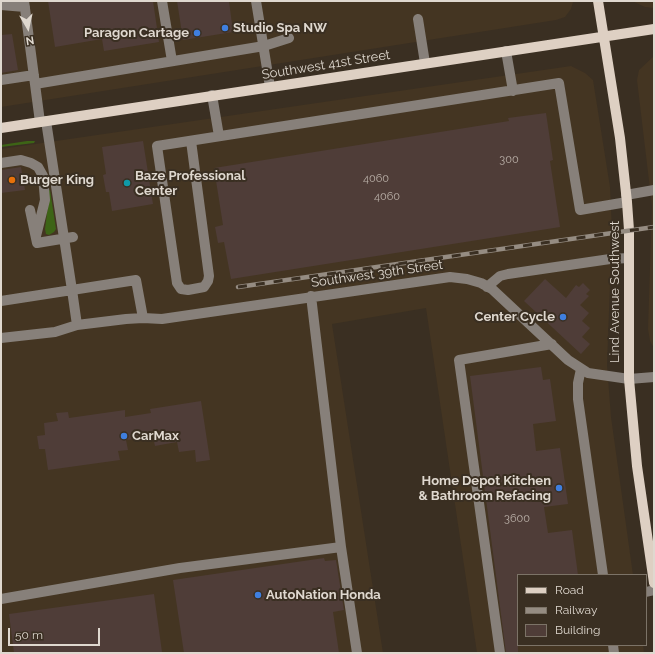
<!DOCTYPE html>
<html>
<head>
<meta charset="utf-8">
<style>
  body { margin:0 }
  #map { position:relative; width:655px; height:654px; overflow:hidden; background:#3a2f22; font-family:Raleway,sans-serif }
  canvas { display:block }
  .frame { position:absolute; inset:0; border:2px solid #dfd8cf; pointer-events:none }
  .legend { position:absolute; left:517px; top:574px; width:130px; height:72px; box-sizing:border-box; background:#3a2f22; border:1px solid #7c7367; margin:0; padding:5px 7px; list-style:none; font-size:12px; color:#dfd8cf }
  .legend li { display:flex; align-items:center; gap:8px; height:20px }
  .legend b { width:20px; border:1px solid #7c7367 }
  .north { position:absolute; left:8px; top:8px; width:40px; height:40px; -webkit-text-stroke:3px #3a2f22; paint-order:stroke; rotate:171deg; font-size:11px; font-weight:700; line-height:16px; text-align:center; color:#dfd8cf }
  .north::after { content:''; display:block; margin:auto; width:14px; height:18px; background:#dfd8cf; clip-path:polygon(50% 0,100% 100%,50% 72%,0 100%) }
  .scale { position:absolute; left:8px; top:628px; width:92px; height:18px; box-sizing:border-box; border:2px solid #dfd8cf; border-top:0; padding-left:5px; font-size:12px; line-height:14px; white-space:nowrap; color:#dfd8cf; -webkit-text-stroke:3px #3a2f22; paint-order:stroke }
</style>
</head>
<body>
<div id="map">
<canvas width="655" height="654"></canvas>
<div class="frame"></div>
<ul class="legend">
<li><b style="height:5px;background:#ded0c3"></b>Road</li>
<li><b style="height:5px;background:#958c82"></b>Railway</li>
<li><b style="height:11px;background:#4f3d38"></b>Building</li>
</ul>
<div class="north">N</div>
<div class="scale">50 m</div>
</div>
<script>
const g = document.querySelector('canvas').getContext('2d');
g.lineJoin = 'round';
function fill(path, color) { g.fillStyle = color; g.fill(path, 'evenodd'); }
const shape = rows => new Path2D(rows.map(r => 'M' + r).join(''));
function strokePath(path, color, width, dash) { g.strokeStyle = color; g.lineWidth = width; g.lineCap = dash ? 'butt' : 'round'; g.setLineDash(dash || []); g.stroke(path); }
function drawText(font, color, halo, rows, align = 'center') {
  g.font = font + ' Raleway,sans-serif'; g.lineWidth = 4; g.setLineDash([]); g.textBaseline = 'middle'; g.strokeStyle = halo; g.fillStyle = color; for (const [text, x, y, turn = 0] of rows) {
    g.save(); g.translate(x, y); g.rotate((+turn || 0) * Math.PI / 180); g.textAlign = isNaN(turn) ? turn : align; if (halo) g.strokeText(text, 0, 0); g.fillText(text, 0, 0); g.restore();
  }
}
fill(shape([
  [1,1,573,1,573,2,571,9,565,17,556,20,1,107],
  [632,1,654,1,654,8,645,7],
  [654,56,654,348,650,341,648,329,652,206,637,80,639,70],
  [571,66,585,73,593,80,610,187,612,230,607,365,611,417,633,575,518,575,518,645,643,645,644,653,477,653,426,308,332,324,383,653,1,653,1,149]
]), '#443522');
fill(shape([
  [27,141,35,141,34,143,1,147,1,145],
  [50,190,56,229,54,232,49,235,46,234,45,229,49,198,48,191]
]), '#3d6416');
fill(shape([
  [48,1,153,1,159,42,104,51,102,39,55,47],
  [177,1,229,1,233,32,183,40],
  [12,34,18,70,1,73,1,35],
  [546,113,553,160,550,161,560,227,231,279,224,242,218,243,215,227,223,225,214,168,509,121,508,118],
  [143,141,153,204,112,211,109,192,106,192,103,175,106,174,102,147],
  [21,167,25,190,1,193,1,170],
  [545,279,566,298,576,285,579,287,583,283,590,290,586,294,589,296,580,305,589,313,582,321,590,328,582,337,590,344,581,354,524,301],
  [541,367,543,380,550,379,556,421,533,424,536,451,560,448,568,504,544,507,548,533,572,530,578,575,518,575,518,653,506,653,470,376],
  [201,401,210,460,196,462,195,450,179,452,177,442,155,446,153,437,126,440,128,450,118,451,120,460,48,470,45,449,39,449,37,436,45,435,44,423,58,421,56,413,68,412,69,418,125,410,125,417,151,413,150,409],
  [324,558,325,561,336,560,344,610,333,612,339,653,184,653,173,580],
  [154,594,162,652,14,653,9,614]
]), '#4f3d38');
strokePath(shape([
  [24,1,40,122],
  [162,1,172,61],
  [256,1,270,87],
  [1,5,25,7],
  [418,19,425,63],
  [506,51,513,91],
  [1,80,34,75],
  [35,84,264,46,289,38],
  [212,95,219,136],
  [46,121,72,290,136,280,143,318],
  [191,141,209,276,208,281,204,287,188,290,181,289,177,283,157,146,559,83,580,210,627,202],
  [1,163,21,160,31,163,38,167,43,176,45,200,36,236],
  [626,195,654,190],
  [30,210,37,243,73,237],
  [487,287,500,276,508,274,610,259,629,258],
  [311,296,341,547,357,653],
  [1,301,72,290,77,325],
  [1,338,55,332,77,325,126,319,143,318,162,319,450,277,467,279,481,283,492,289,568,360,588,373,629,379,654,377],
  [581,369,578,383,578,399,603,575],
  [646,592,654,590],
  [1,599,180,568,341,547],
  [613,645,614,653],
  [500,653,459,360,552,344]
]), '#87807a', 10);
strokePath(shape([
  [598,1,620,138,627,202,629,230,629,379,637,466,654,583],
  [1,128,654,29]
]), '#ded0c3', 10);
const rail = shape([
  [238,287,654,227]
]);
strokePath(rail, '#958c82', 4.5);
strokePath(rail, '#3a2f22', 3, [9]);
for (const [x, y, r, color] of [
  [225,28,4,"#3f7fe0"],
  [197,33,4,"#3f7fe0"],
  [12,180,4,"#e8710a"],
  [127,183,4,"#0f9aa8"],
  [563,317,4,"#3f7fe0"],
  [124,436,4,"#3f7fe0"],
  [559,488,4,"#3f7fe0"],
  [258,595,4,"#3f7fe0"]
]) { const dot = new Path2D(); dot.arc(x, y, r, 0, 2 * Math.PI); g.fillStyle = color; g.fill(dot); strokePath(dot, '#3a2f22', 1.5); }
drawText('11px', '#bbb1a9', null, [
  ["300",509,160],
  ["4060",376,179],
  ["4060",387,197],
  ["3600",517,519]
]);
drawText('bold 13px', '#dfd8cf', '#3a2f22', [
  ["Studio Spa NW",233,28],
  ["Paragon Cartage",189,33,"right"],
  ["Baze Professional",135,176],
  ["Center",135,191],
  ["Burger King",20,180],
  ["Center Cycle",555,317,"right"],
  ["CarMax",132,436],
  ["Home Depot Kitchen",551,481,"right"],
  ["& Bathroom Refacing",551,496,"right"],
  ["AutoNation Honda",266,595]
], 'left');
drawText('13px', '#dfd8cf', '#3a2f22', [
  ["Southwest 41st Street",326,65,-9],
  ["Southwest 39th Street",377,274,-8],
  ["Lind Avenue Southwest",615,292,-90]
]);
</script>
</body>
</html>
